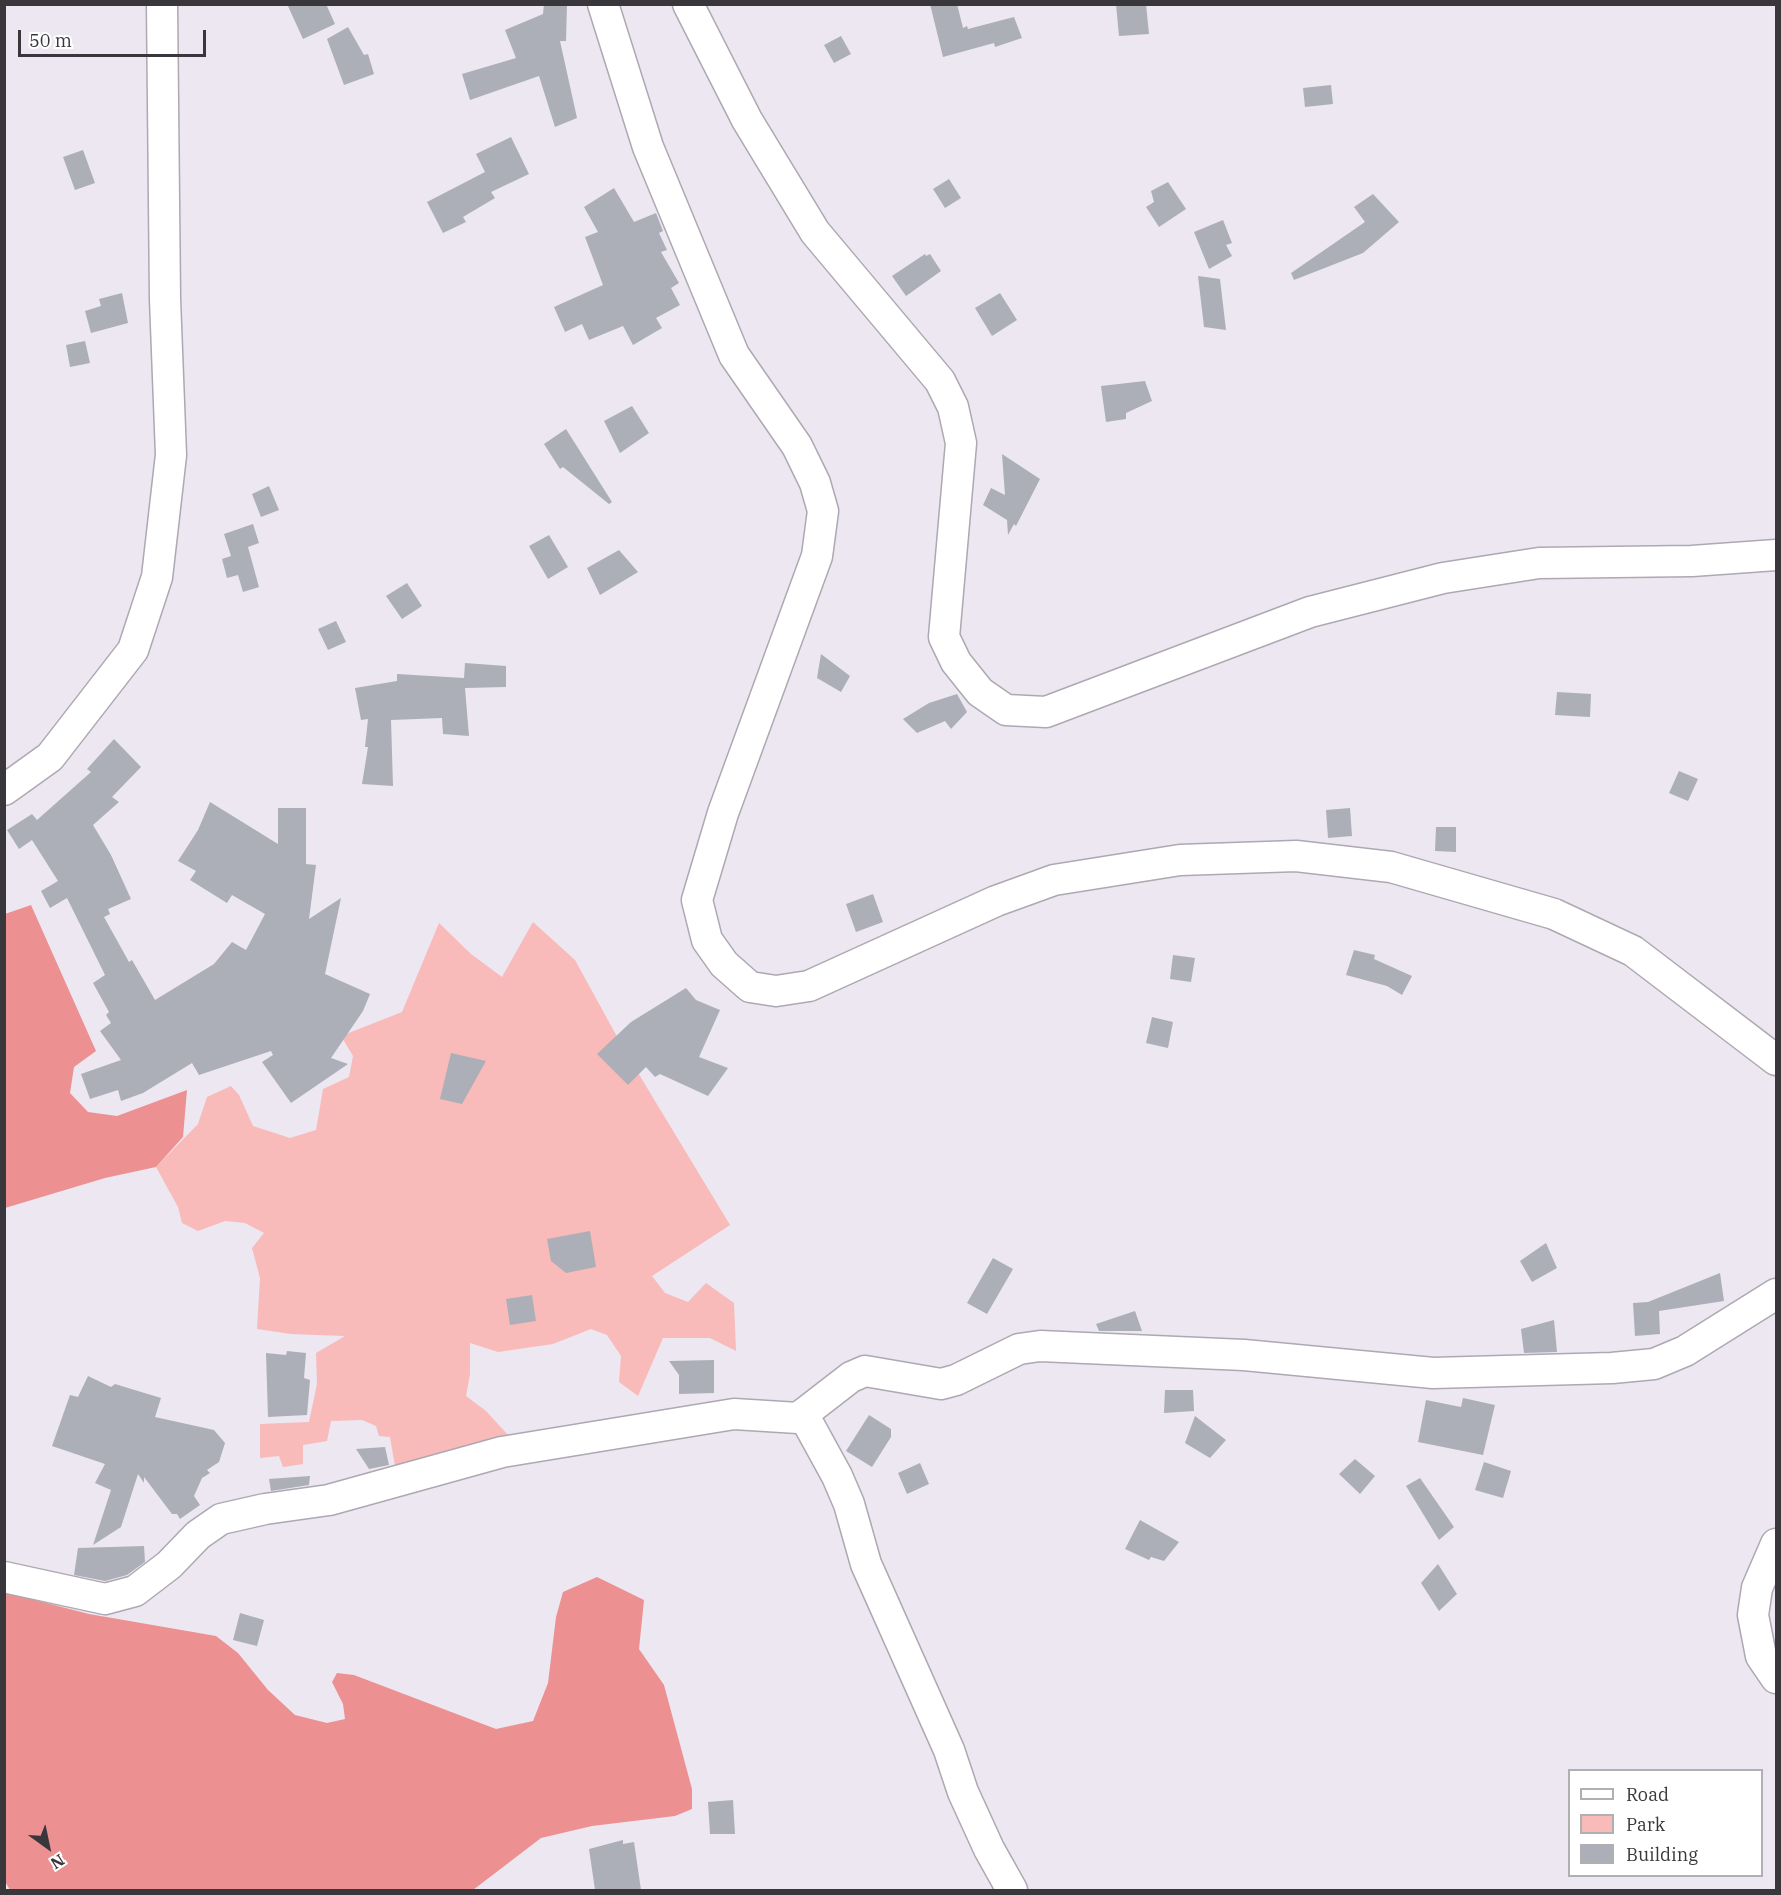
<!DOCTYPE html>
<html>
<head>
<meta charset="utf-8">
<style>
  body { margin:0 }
  #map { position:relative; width:1781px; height:1895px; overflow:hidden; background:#ece7f1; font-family:"IBM Plex Serif",serif }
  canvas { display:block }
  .frame { position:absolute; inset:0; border:6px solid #39373b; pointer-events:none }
  .legend { position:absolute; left:1568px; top:1769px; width:195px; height:108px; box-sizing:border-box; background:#fff; border:2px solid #b0afb1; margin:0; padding:8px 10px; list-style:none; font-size:18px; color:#39373b }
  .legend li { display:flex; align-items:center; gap:12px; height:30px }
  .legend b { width:30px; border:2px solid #b0afb1 }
  .north { position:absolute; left:18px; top:1817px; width:60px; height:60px; -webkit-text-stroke:4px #fff; paint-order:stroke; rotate:147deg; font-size:16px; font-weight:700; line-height:24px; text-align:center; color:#39373b }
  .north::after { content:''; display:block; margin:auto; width:21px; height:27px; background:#39373b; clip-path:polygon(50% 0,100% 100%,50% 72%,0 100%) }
  .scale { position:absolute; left:18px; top:30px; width:188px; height:27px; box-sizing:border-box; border:3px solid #39373b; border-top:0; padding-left:8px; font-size:18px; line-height:21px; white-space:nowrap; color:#39373b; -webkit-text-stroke:4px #fff; paint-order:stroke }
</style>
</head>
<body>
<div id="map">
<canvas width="1781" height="1895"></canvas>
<div class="frame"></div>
<ul class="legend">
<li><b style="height:8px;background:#fff"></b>Road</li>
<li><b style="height:16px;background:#f9baba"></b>Park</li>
<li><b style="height:16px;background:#acafb8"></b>Building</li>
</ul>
<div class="north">N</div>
<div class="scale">50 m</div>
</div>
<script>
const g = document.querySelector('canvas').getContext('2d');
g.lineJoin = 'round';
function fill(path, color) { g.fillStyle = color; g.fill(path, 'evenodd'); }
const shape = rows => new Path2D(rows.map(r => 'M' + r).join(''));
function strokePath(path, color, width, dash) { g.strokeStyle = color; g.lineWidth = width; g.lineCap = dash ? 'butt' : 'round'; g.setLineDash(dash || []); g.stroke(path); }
fill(shape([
  [533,922,575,960,626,1053,730,1225,652,1276,665,1293,688,1302,706,1283,734,1303,736,1351,710,1338,663,1338,638,1396,619,1382,621,1356,607,1335,591,1329,553,1344,498,1352,470,1343,470,1374,466,1396,486,1411,509,1436,396,1472,390,1437,379,1436,376,1426,362,1420,331,1421,327,1441,303,1445,303,1464,283,1467,279,1456,260,1458,260,1424,309,1422,317,1384,316,1353,345,1336,291,1334,257,1329,260,1278,252,1248,264,1233,245,1223,225,1221,198,1231,182,1223,178,1207,156,1167,198,1124,207,1097,231,1086,239,1095,253,1126,290,1138,316,1130,323,1089,349,1077,353,1056,341,1036,402,1012,439,923,471,954,502,977]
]), '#f9baba');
fill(shape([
  [31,905,96,1051,74,1067,70,1093,88,1112,117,1116,187,1090,183,1137,156,1167,105,1178,5,1208,5,914],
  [597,1577,644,1600,639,1649,664,1685,692,1789,692,1809,675,1816,592,1826,541,1838,473,1890,10,1890,4,1880,4,1592,89,1614,216,1636,238,1653,268,1690,295,1715,327,1723,345,1719,343,1704,332,1682,337,1673,354,1675,496,1729,533,1721,548,1683,556,1617,563,1592]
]), '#ed9092');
fill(shape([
  [287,4,326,4,335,24,303,39],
  [544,4,567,4,566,41,560,41,577,118,555,127,539,76,470,100,462,74,516,58,505,30,543,14],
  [930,4,957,4,963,28,967,26,968,29,1014,17,1022,38,995,47,994,43,943,57],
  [1116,4,1146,4,1149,34,1119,36],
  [348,27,364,55,368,54,374,74,344,85,327,39],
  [841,36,851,54,834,63,824,45],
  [1331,85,1333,104,1305,107,1303,88],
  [511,137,529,174,491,192,495,198,463,217,466,222,443,233,427,202,485,172,476,154],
  [83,150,95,183,75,190,63,157],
  [949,179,961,198,945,208,933,189],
  [1168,182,1186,209,1159,227,1146,207,1154,202,1151,191],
  [614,188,634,222,656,213,663,231,659,233,667,250,661,252,679,283,671,288,680,305,656,318,662,328,633,345,623,326,589,340,582,324,565,332,554,307,603,285,585,237,598,232,584,207],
  [1373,194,1399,222,1363,253,1294,280,1291,273,1365,222,1354,207],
  [1223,220,1232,243,1226,245,1232,256,1209,269,1194,232],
  [925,254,926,256,930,254,941,271,906,296,892,276],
  [1198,276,1220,279,1226,330,1204,327],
  [122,293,128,323,91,333,85,311,101,306,99,299],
  [1000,293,1017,320,992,336,975,308],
  [85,341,90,363,70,367,66,345],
  [1145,381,1152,401,1126,413,1126,419,1106,422,1101,386],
  [632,406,649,433,620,453,604,421],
  [566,429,612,502,609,504,563,467,560,469,544,444],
  [1002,454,1040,479,1016,526,1014,524,1008,535,1007,520,983,505,991,488,1005,495],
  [269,486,279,510,261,517,252,494],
  [253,524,259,543,248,547,259,587,243,592,238,575,227,578,222,559,231,556,224,534],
  [549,535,568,567,548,579,529,546],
  [619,550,638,572,600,595,587,568],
  [407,583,422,606,402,619,386,596],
  [336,621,346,642,328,650,318,629],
  [821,654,850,676,841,692,817,678],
  [465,663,506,666,506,687,465,688,469,736,443,734,442,718,391,720,393,786,362,784,368,747,365,747,368,719,361,720,355,688,397,681,397,674,464,678],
  [1557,692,1591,694,1590,717,1555,715],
  [957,694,967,712,951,729,945,721,917,733,903,719,929,703],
  [114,739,141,767,112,797,119,802,93,825,111,855,131,899,108,909,110,914,104,917,129,962,132,960,155,1000,214,964,232,942,246,950,265,914,232,895,227,903,190,880,196,871,178,861,198,830,210,802,278,844,278,808,306,808,306,864,316,865,309,919,341,898,325,974,370,994,363,1011,331,1058,348,1064,291,1103,262,1062,273,1055,271,1051,199,1075,192,1063,143,1093,121,1101,118,1090,90,1099,81,1074,121,1060,100,1031,111,1023,106,1015,109,1012,93,983,105,975,67,898,50,908,41,891,58,881,32,840,19,849,7,830,32,814,37,820,91,772,87,769],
  [1679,771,1698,779,1688,801,1669,793],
  [1350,808,1352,836,1328,838,1326,810],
  [1436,827,1456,827,1456,852,1435,851],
  [873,894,883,922,856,932,846,904],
  [1354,950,1375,955,1374,959,1412,976,1402,995,1387,986,1346,975],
  [1173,955,1195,958,1191,982,1170,979],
  [686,988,696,1000,720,1010,699,1057,728,1068,708,1096,660,1074,655,1077,646,1067,628,1085,597,1054,631,1022],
  [1152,1017,1173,1022,1168,1048,1146,1043],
  [451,1053,486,1061,462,1104,440,1099],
  [590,1231,596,1267,566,1273,551,1261,547,1239],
  [1546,1243,1557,1268,1532,1282,1520,1261],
  [993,1258,1013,1269,987,1314,967,1303],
  [1720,1273,1724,1301,1659,1311,1660,1334,1635,1336,1633,1303,1648,1302],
  [532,1295,536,1321,510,1325,506,1299],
  [1135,1311,1142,1331,1099,1331,1096,1324],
  [1554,1320,1557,1352,1524,1353,1521,1329],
  [287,1351,306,1353,304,1378,310,1380,307,1415,268,1417,266,1353,286,1355],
  [714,1360,714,1393,679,1394,679,1375,669,1361],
  [88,1376,111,1387,115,1384,161,1398,155,1417,214,1430,225,1443,219,1462,207,1470,210,1473,202,1478,194,1496,200,1505,180,1519,177,1514,172,1514,144,1477,144,1483,138,1474,121,1527,93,1545,111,1490,95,1483,105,1464,52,1446,70,1395,78,1397],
  [1165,1390,1193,1390,1194,1411,1164,1413],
  [1463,1398,1495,1405,1483,1455,1418,1442,1426,1400,1461,1407],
  [869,1415,891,1429,891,1437,872,1467,846,1451],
  [1195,1416,1226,1440,1210,1458,1185,1443],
  [385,1447,389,1465,369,1469,356,1449],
  [1355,1459,1375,1476,1360,1494,1339,1474],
  [1484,1462,1511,1471,1503,1498,1475,1490],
  [920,1463,929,1484,907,1494,898,1473],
  [310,1476,309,1485,271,1491,269,1479],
  [1420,1478,1454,1527,1439,1540,1406,1486],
  [1140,1520,1179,1542,1164,1561,1151,1557,1149,1560,1125,1549],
  [144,1546,145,1562,127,1575,105,1581,74,1575,78,1548],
  [1438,1564,1457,1594,1439,1611,1421,1583],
  [240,1613,264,1620,257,1646,233,1640],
  [733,1800,735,1834,710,1834,708,1802],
  [623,1840,623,1844,634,1842,641,1890,595,1890,589,1849]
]), '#acafb8');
const minor = shape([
  [603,4,648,147,734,355,797,446,815,483,823,511,817,556,723,813,697,900,707,940,724,964,750,987,776,991,809,986,996,901,1054,880,1180,860,1296,856,1391,867,1554,914,1633,951,1776,1060],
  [688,4,747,120,815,232,940,381,953,407,961,443,944,637,956,662,980,692,1006,710,1046,712,1310,612,1443,578,1539,563,1692,561,1776,555],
  [4,790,50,757,133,650,157,577,171,455,165,299,162,4],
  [803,1414,837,1476,849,1504,866,1564,949,1750,963,1792,989,1849,1012,1890],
  [1776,1544,1757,1588,1753,1615,1761,1656,1776,1678],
  [4,1577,105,1599,135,1591,169,1565,198,1535,221,1519,265,1509,329,1500,502,1452,734,1414,798,1418,851,1377,865,1371,941,1384,956,1380,1019,1349,1040,1346,1244,1355,1433,1373,1612,1368,1654,1364,1685,1351,1776,1294]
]);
strokePath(minor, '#ada8b1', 33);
strokePath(minor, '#fff', 30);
</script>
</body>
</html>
